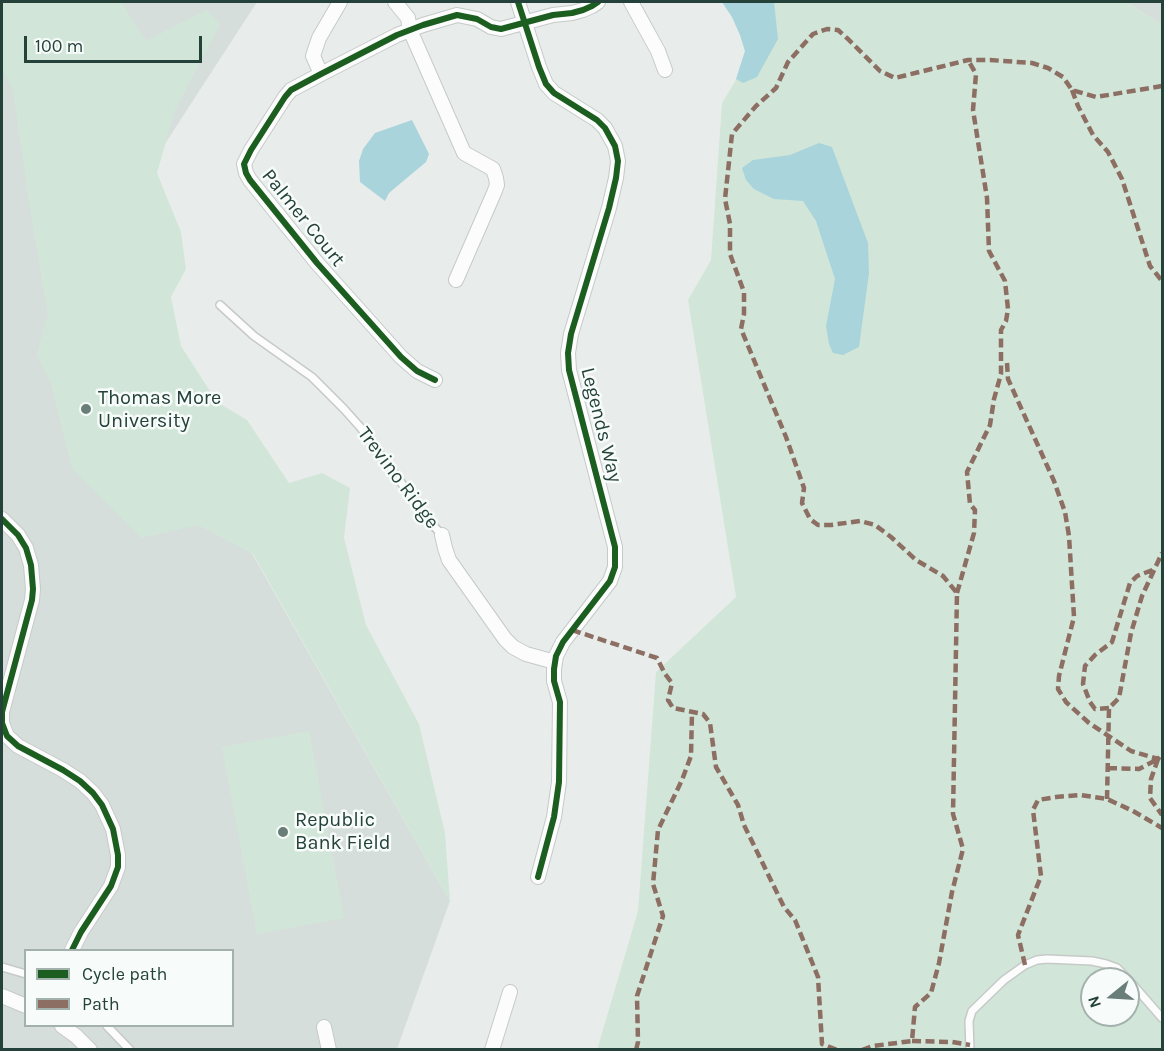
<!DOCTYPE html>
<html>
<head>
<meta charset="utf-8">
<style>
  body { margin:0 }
  #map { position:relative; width:1164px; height:1051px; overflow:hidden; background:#e8edeb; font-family:Karla,sans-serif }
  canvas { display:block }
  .frame { position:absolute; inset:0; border:3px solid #24423a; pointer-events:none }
  .legend { position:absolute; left:24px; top:949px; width:210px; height:78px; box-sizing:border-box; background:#f7fbf9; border:2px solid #a3b1ad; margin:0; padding:8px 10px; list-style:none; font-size:18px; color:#24423a }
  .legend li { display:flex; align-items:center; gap:12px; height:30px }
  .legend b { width:30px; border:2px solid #a3b1ad }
  .north { position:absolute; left:1080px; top:967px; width:60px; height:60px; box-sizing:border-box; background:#f7fbf9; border:2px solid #a3b1ad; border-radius:50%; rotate:252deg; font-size:16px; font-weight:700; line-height:24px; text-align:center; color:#24423a }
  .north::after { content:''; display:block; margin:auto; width:21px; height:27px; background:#697e78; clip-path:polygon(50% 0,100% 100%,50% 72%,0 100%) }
  .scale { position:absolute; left:24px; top:36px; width:178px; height:27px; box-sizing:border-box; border:3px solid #24423a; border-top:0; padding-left:8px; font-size:18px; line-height:21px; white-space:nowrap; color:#24423a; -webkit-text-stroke:4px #f7fbf9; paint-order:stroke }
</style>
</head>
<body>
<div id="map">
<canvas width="1164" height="1051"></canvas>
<div class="frame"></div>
<ul class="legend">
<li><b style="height:8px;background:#1b5e20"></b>Cycle path</li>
<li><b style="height:8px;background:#8d6e63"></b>Path</li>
</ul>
<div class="north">N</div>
<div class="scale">100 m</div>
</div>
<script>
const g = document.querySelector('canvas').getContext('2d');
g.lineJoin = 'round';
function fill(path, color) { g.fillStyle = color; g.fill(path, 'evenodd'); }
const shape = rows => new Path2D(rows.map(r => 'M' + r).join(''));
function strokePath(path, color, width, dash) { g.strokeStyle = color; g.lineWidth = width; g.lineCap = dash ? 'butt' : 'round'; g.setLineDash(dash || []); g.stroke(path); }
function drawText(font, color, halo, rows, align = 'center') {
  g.font = font + ' Karla,sans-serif'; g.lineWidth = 5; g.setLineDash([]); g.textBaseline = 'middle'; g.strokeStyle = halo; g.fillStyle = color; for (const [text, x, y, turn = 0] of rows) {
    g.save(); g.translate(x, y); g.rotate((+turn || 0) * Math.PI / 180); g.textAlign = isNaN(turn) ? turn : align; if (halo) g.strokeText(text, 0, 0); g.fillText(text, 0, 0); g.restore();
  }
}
fill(shape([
  [2,2,257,2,87,264,450,901,397,1049,2,1050],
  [26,950,232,950,232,1026,26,1026],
  [1126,2,1162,2,1162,25]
]), '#d6dedb');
fill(shape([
  [2,2,121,2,146,41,207,10,220,24,175,110,157,173,181,232,186,269,171,297,181,346,217,402,247,420,289,483,322,473,350,488,344,538,366,625,419,724,445,833,450,901,253,554,198,525,141,538,72,468,51,383,37,355,48,314,31,215,13,90,2,69],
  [722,2,1126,2,1162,25,1162,1049,597,1050,638,911,656,672,736,597,688,300,711,260,722,103,736,80,745,51,740,35,732,17],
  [1092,979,1128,979,1128,1015,1092,1015],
  [309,731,344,918,257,934,222,747]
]), '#d1e6d8');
fill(shape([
  [722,2,774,2,778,39,757,77,743,83,736,79,745,51,740,35,732,17],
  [412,120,429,154,426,162,389,193,385,201,360,182,359,161,363,149,375,133],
  [819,143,832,147,868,243,869,273,859,347,843,355,833,353,829,344,826,326,835,279,816,221,803,201,774,199,754,189,746,180,742,168,753,160,790,155]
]), '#a9d4db');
const service = shape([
  [220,305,254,336,312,377,344,409,361,428,430,522,442,535],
  [2,967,26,974],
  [1128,979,1162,1018],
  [107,1026,130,1050],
  [970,1050,969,1021,972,1011,1004,980,1025,965,1037,960,1047,959,1092,961,1106,964,1117,968,1128,979]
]);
const minor = shape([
  [395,2,408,18,410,30,464,153,493,169,496,178,497,185,494,193,456,280],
  [518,2,539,67,546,84,554,93,597,120,605,128,615,146,618,161,616,178,609,208,571,334,568,353,569,370,615,547,615,567,610,581,563,642,556,656,554,669,554,681,560,702,559,782,554,817,538,877],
  [631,2,658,51,665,70],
  [321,74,313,56,319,38,340,2],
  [435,380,417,371,401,357,317,263,250,180,246,173,244,164,251,150,285,97,291,90,321,74,397,35,423,25,457,15,477,19,491,27,501,29,553,15,572,13,583,10,592,6,598,2],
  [2,519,18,535,26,548,31,565,33,589,32,600,2,712,2,723,7,736,18,746,63,770,80,781,93,793,102,805,113,829,118,855,118,867,111,886,81,932,72,950],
  [442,535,445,548,449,560,505,639,513,647,526,654,555,662],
  [2,996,26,1006],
  [62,1026,76,1036,90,1050],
  [324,1027,329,1050],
  [492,1050,510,992]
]);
strokePath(service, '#c5cac8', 10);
strokePath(minor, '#c5cac8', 16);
strokePath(service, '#fcfcfc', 7);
strokePath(minor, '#fcfcfc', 14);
strokePath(shape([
  [1072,90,1078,106,1093,135,1108,152,1122,179,1150,266,1162,281],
  [1007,363,1008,379,1054,481,1065,512,1069,536,1074,617,1059,676,1058,689,1066,702,1089,723,1131,751,1158,759,1162,754],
  [957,593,974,533,975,510,970,504,967,472,990,425,994,399,1001,374,1001,330,1006,321,1008,309,1005,281,989,251,987,198,973,110,976,74,968,60],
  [572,630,657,658,665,674,672,683,668,700,673,708,703,714,710,723,716,767,738,805,744,825,784,907,795,920,818,977,822,1044,837,1050],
  [1109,708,1095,709,1090,702,1083,684,1085,666,1095,655,1112,642,1130,583,1137,576,1155,569],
  [1158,759,1151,779,1150,798,1162,815],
  [1108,768,1139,769,1158,759],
  [1107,799,1109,708,1119,698,1131,633,1142,596,1162,553],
  [1025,965,1018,935,1041,876,1033,810,1038,800,1056,797,1080,795,1107,799,1133,811,1162,828],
  [912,1041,952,1042,970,1045],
  [636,1050,638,1042,637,996,663,916,653,884,658,830,682,780,691,756,692,712],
  [862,1050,873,1046,912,1041,915,1007,931,993,939,963,952,892,963,849,953,814,957,593,943,576,916,560,891,537,875,525,860,521,831,525,818,525,810,519,802,503,804,488,786,437,741,329,744,314,744,292,730,254,730,224,725,199,732,134,756,106,776,88,788,62,813,34,827,29,838,30,848,39,880,71,895,78,968,60,990,60,1032,63,1048,68,1063,77,1072,90,1096,97,1162,86]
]), '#8d6e63', 4.5, [9, 4.5]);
strokePath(shape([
  [518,2,539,67,546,84,554,93,597,120,605,128,615,146,618,161,616,178,609,208,571,334,568,353,569,370,615,547,615,567,610,581,563,642,556,656,554,669,554,681,560,702,559,782,554,817,538,877],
  [435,380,417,371,401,357,317,263,250,180,246,173,244,164,251,150,285,97,291,90,321,74,397,35,423,25,457,15,477,19,491,27,501,29,553,15,572,13,583,10,592,6,598,2],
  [2,519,18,535,26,548,31,565,33,589,32,600,2,712,2,723,7,736,18,746,63,770,80,781,93,793,102,805,113,829,118,855,118,867,111,886,81,932,72,950]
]), '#1b5e20', 6);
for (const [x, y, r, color] of [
  [86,409,6,"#697e78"],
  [283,832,6,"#697e78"]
]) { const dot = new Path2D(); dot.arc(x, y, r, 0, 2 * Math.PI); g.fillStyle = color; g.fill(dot); strokePath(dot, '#f7fbf9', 2); }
drawText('20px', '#24423a', '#f7fbf9', [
  ["Palmer Court",303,218,51],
  ["Legends Way",601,425,76],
  ["Trevino Ridge",398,478,53]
]);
drawText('20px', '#24423a', '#f7fbf9', [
  ["Thomas More",98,398],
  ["University",98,421],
  ["Republic",295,820],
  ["Bank Field",295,843]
], 'left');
</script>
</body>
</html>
